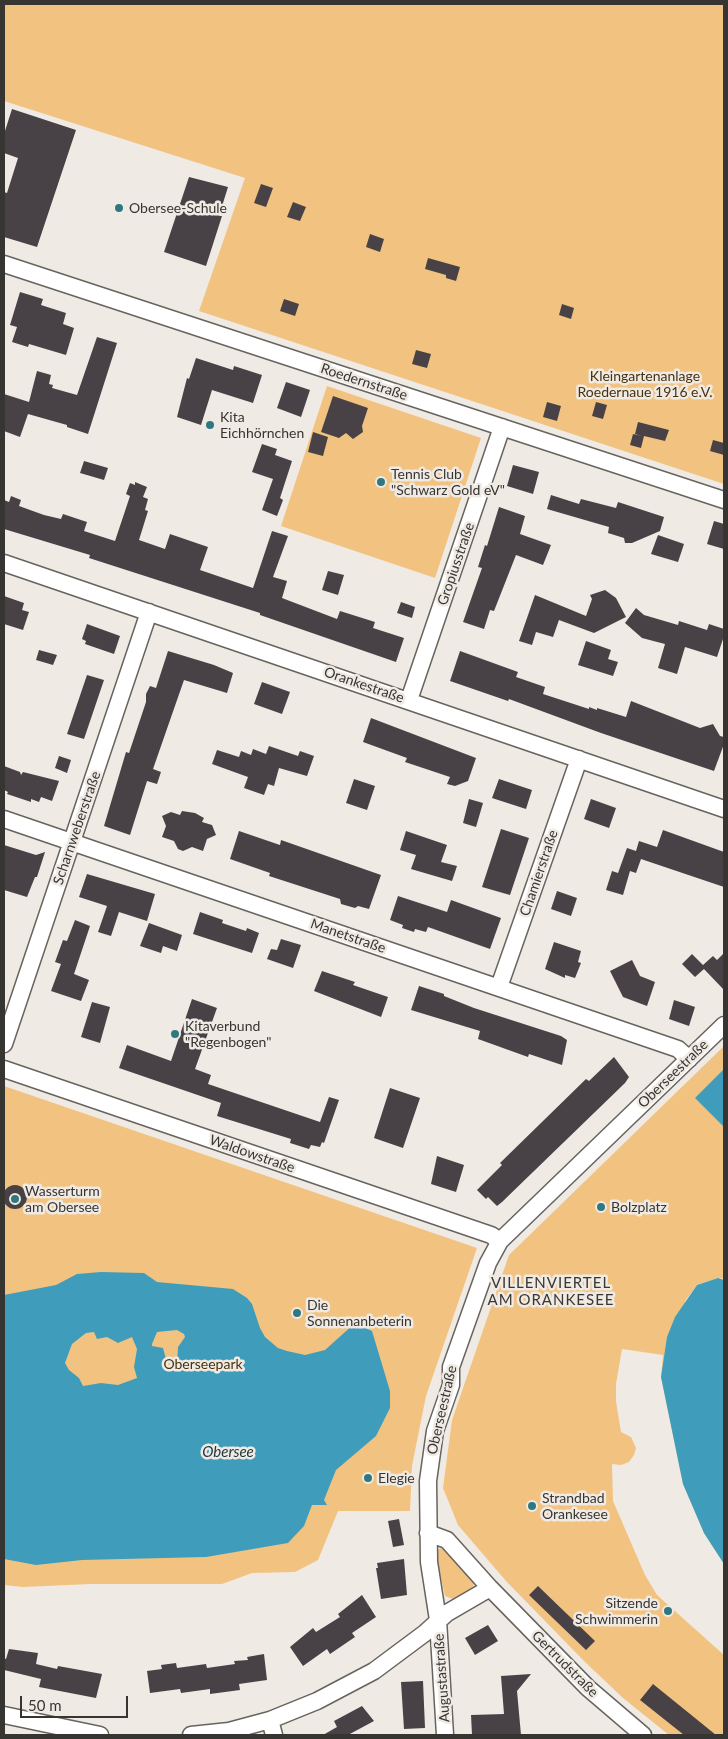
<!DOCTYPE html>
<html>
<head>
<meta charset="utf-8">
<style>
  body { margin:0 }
  #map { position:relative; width:728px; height:1739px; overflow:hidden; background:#f0eae4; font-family:Lato,sans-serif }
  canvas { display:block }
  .frame { position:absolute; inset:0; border:5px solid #373532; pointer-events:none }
  .scale { position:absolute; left:20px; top:1696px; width:108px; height:22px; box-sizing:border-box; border:2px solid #373532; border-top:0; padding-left:6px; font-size:15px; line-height:18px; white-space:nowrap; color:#373532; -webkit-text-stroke:4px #f0eae4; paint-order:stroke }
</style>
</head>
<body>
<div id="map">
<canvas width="728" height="1739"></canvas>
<div class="frame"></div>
<div class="scale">50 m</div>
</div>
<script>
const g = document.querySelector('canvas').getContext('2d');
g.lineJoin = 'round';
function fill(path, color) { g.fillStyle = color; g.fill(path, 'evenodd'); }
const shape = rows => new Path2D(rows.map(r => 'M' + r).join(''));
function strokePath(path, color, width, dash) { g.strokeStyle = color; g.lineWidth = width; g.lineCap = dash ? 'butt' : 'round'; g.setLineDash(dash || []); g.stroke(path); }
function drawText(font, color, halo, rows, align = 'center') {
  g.font = font + ' Lato,sans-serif'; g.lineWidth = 5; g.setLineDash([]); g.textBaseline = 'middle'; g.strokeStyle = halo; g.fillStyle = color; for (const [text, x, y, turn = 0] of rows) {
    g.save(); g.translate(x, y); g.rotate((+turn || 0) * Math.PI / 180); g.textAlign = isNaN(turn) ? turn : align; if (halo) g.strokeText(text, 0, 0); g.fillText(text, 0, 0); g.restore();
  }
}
fill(shape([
  [4,4,724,4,724,484,199,311,245,178,4,101],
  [327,386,481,438,435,578,281,526],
  [724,1046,724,1279,718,1278,697,1285,685,1301,724,1564,704,1533,683,1484,661,1377,663,1355,622,1349,616,1384,616,1401,621,1432,631,1437,636,1448,634,1455,629,1462,621,1465,612,1464,613,1501,645,1575,657,1595,724,1655,724,1733,723,1735,669,1735,623,1698,584,1661,506,1581,458,1525,443,1488,452,1420,509,1255],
  [4,1086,477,1248,426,1396,412,1466,410,1511,338,1511,318,1560,295,1572,252,1573,222,1584,90,1584,23,1587,4,1585],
  [444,1548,474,1583,473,1588,453,1599,445,1596,436,1555,438,1549]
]), '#f2c380');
fill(shape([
  [724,1069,724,1127,695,1098],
  [101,1272,144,1273,157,1282,233,1289,247,1298,252,1304,260,1328,265,1337,278,1348,287,1351,305,1355,325,1350,355,1323,372,1331,390,1391,390,1408,376,1436,336,1470,324,1500,327,1505,312,1505,304,1526,288,1543,206,1557,82,1560,36,1565,4,1559,4,1295,56,1285,77,1274],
  [177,1330,184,1334,185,1337,178,1347,177,1366,169,1370,163,1348,152,1346,152,1344,157,1332],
  [94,1332,97,1339,107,1337,118,1343,132,1337,137,1349,134,1367,137,1378,118,1385,101,1383,83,1386,79,1378,69,1370,65,1363,72,1344,86,1333],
  [718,1278,724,1280,724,1564,704,1533,683,1484,661,1377,667,1337,675,1317,697,1285]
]), '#3f9dbb');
fill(shape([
  [12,109,76,130,37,247,4,237,4,192,7,193,18,158,4,153,4,134],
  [189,177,228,187,219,216,222,216,206,266,164,252],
  [261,184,273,188,266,207,254,203],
  [293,202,306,207,300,221,287,217],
  [370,234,384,239,380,252,366,247],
  [428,258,460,267,456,281,446,278,446,275,425,269],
  [20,292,43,299,41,305,66,313,63,324,74,328,66,355,29,344,28,347,12,342,17,327,10,325],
  [284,299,299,304,295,316,280,311],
  [562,304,574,308,571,319,559,315],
  [97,337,117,343,88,434,67,427,67,425,28,414,20,437,4,431,4,394,29,402,37,371,51,375,49,384,53,385,52,388,77,395],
  [416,350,431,354,427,368,412,364],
  [196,358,233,370,234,366,262,375,253,403,212,390,201,425,177,417,187,378,189,379],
  [286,382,310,390,301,417,277,408],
  [333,396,368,408,362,426,363,432,353,439,346,433,339,438,321,432],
  [547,402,561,406,557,421,543,417],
  [596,402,607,405,603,419,592,416],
  [638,422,669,430,665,441,644,436,641,448,630,445,633,434,642,436,635,434],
  [313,432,328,437,323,456,308,452],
  [713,440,724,443,724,455,710,451],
  [262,444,277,449,275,455,292,461,280,498,283,500,277,516,262,510,273,479,252,472],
  [84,461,108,468,104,480,80,473],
  [513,465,539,472,533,494,507,486],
  [135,482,147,487,143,497,148,499,145,510,148,511,139,540,165,549,170,534,208,547,200,570,253,588,272,531,288,536,273,577,287,581,282,598,337,619,340,611,375,622,373,628,404,638,396,662,260,615,260,613,89,558,90,555,4,529,4,500,9,502,11,496,21,500,19,506,44,515,61,519,63,514,87,522,84,531,115,541,130,496,126,494,130,483,135,485],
  [551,495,579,504,581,499,616,508,618,502,664,517,660,531,632,543,625,543,624,538,608,533,609,527,547,509],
  [499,507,525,516,520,534,551,545,543,565,516,555,494,611,490,610,484,629,463,622,482,568,478,567,485,545,487,546],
  [714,521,724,524,724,549,707,544],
  [658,535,684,544,678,562,651,554],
  [328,571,344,575,338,595,322,590],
  [605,590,616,598,626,617,594,633,559,620,553,637,536,632,532,645,519,641,535,595,586,616,592,599,590,595],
  [4,596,24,603,22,610,29,612,23,630,4,624],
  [401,602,415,607,412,618,397,613],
  [636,608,644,615,678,625,679,621,707,630,709,624,724,629,724,636,717,657,685,647,677,674,658,668,665,644,642,638,625,623],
  [87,624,120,636,114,654,85,644,86,641,82,639],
  [586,641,611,650,608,659,618,662,613,676,578,665],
  [39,650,57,655,53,665,36,660],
  [168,651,214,665,233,673,227,693,184,680,153,769,161,772,157,784,147,781,130,835,104,826,126,752,129,753,146,702,146,694,150,686,156,688],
  [460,651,518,672,516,677,545,687,543,694,589,709,589,707,597,710,597,708,626,717,631,701,700,728,713,724,720,736,724,737,724,744,714,771,601,733,509,699,508,701,450,681],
  [87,675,104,680,84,739,67,734],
  [262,682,290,692,282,714,254,704],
  [371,718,476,758,468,781,455,786,447,784,450,777,405,762,407,758,363,742],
  [269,746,298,756,300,751,314,756,307,776,279,768,274,786,268,784,264,795,244,788,248,777,212,764,217,750,239,757,241,751,251,755,253,749,266,754],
  [59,756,71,760,67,773,55,768],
  [4,766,20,772,21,775,23,772,59,781,52,801,41,797,39,802,31,799,31,802,7,794,8,792,4,790],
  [354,779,375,786,367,810,346,803],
  [499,779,532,790,526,809,492,798],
  [469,799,483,803,476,827,463,823],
  [591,799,616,808,609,828,584,819],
  [182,811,195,813,204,818,202,822,212,825,216,835,207,839,203,851,192,847,183,851,178,849,174,841,162,837,166,826,162,816,171,812,180,815],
  [501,829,529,838,510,895,482,887],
  [663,830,724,852,724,887,641,859,636,873,630,871,623,895,606,890,612,871,618,873,627,848,636,851,639,841,657,847],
  [239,831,280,845,281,840,381,875,369,909,358,906,355,908,341,904,340,899,269,876,270,873,230,859],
  [406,831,447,845,441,862,457,866,452,881,411,869,416,855,400,850],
  [4,845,36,855,45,852,37,877,35,877,27,897,4,890],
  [87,874,155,894,147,921,119,912,111,936,98,932,107,906,79,897],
  [557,891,577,898,571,916,551,909],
  [398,896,447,912,451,900,501,918,490,949,428,927,426,932,415,929,414,932,402,928,403,925,390,920],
  [200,912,223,920,222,923,246,931,247,928,259,933,252,953,193,934],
  [75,920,90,926,74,974,89,980,81,1001,51,991,61,964,55,962,63,940,67,941],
  [149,923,182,935,177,951,163,946,161,953,140,946],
  [281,939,301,945,293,968,267,959,271,949,277,950],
  [554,942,581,951,578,962,581,963,575,978,565,975,565,978,545,969],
  [724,953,724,990,704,969,695,977,682,964,692,954,703,965,713,956,717,960],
  [632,960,640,976,655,982,647,1006,623,997,610,971],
  [322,971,355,982,353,985,388,997,381,1017,314,991],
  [419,986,444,994,444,996,474,1008,561,1036,567,1040,562,1065,529,1054,528,1057,478,1039,480,1031,411,1010],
  [192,999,217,1008,195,1069,211,1075,208,1084,320,1122,329,1097,339,1100,324,1143,322,1142,320,1147,311,1145,309,1149,290,1143,291,1139,217,1116,221,1103,119,1068,127,1045,171,1061],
  [674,1000,695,1007,689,1026,669,1019],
  [92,1002,110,1007,100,1043,81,1037],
  [614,1057,629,1077,625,1083,502,1202,497,1206,488,1197,486,1199,477,1190,502,1165,500,1163,586,1079,589,1081],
  [390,1088,420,1098,403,1148,374,1138],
  [437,1156,464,1165,456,1192,431,1184],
  '3 1197a12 12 0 1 1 24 0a12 12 0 1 1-24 0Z',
  [399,1519,404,1545,393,1547,388,1521],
  [404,1559,407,1595,381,1599,376,1568,378,1568,377,1563],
  [538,1586,595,1641,586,1650,529,1595],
  [362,1595,376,1617,352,1633,355,1637,330,1654,327,1649,303,1666,290,1647,313,1628,316,1632,340,1617,338,1614],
  [488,1625,498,1641,475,1655,465,1638],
  [9,1649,38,1653,36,1664,57,1669,58,1666,102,1674,96,1698,39,1687,41,1679,4,1670,4,1658,6,1659],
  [264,1654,267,1680,239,1684,240,1690,210,1694,210,1689,181,1693,180,1689,150,1693,147,1671,162,1669,161,1665,176,1663,177,1668,206,1664,207,1668,235,1664,234,1661,248,1660,247,1657],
  [531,1674,517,1691,521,1735,472,1735,471,1715,504,1714,501,1676],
  [423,1681,425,1728,404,1729,401,1682],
  [653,1684,716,1735,684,1735,640,1700],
  [362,1706,374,1721,348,1735,323,1735,337,1727,334,1721]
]), '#484247');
const street = shape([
  [4,264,724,500],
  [4,563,724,809],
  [409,700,502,427],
  [4,819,678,1049,689,1059],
  [499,987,579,759],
  [4,1044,149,612],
  [4,1069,491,1235,500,1241],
  [428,1533,447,1540,490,1588,588,1688,643,1735],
  [4,1715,100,1735],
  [270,1720,274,1735],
  [191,1735,229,1731,270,1720,317,1701,374,1671,425,1633,447,1613,490,1588],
  [445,1735,438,1620,429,1562,428,1481,435,1431,451,1385,451,1367,488,1263,500,1241,724,1025]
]);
strokePath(street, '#67635d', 19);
strokePath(street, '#fff', 16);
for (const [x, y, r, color] of [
  [119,208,5,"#307881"],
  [210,425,5,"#307881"],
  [381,482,5,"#307881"],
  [175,1034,5,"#307881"],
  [15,1199,5,"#307881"],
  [601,1207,5,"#307881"],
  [297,1313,5,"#307881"],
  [368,1478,5,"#307881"],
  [532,1506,5,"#307881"],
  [668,1611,5,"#307881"]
]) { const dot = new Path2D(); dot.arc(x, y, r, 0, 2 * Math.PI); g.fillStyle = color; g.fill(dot); strokePath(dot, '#f0eae4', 2); }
drawText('14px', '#373532', '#f0eae4', [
  ["Obersee-Schule",129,208],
  ["Kita",220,417],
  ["Eichhörnchen",220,433],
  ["Tennis Club",391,474],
  ["\"Schwarz Gold eV\"",391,490],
  ["Kitaverbund",185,1026],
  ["\"Regenbogen\"",185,1042],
  ["Wasserturm",25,1191],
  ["am Obersee",25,1207],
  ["Bolzplatz",611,1207],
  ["Die",307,1305],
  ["Sonnenanbeterin",307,1321],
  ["Elegie",378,1478],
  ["Strandbad",542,1498],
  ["Orankesee",542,1514],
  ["Sitzende",658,1603,"right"],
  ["Schwimmerin",658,1619,"right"]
], 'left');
drawText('14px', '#48310c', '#f0eae4', [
  ["Kleingartenanlage",645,376],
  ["Roedernaue 1916 e.V.",645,392],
  ["Oberseepark",203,1364]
]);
drawText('14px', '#373532', '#f0eae4', [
  ["Roedernstraße",364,382,18],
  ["Gropiusstraße",456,564,-71],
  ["Orankestraße",364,685,19],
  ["Scharnweberstraße",77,828,-71],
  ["Chamierstraße",539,873,-71],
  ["Manetstraße",348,936,19],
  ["Oberseestraße",673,1074,-44],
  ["Waldowstraße",252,1154,19],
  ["Oberseestraße",442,1410,-77],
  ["Gertrudstraße",565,1664,45],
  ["Augustastraße",442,1678,-94]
]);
g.letterSpacing = '1px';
drawText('15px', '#3a3630', '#f0eae4', [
  ["VILLENVIERTEL",551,1283],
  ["AM ORANKESEE",551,1300]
]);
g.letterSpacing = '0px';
drawText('italic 15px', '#1f353c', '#f0eae4', [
  ["Obersee",228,1452]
]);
</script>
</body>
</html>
